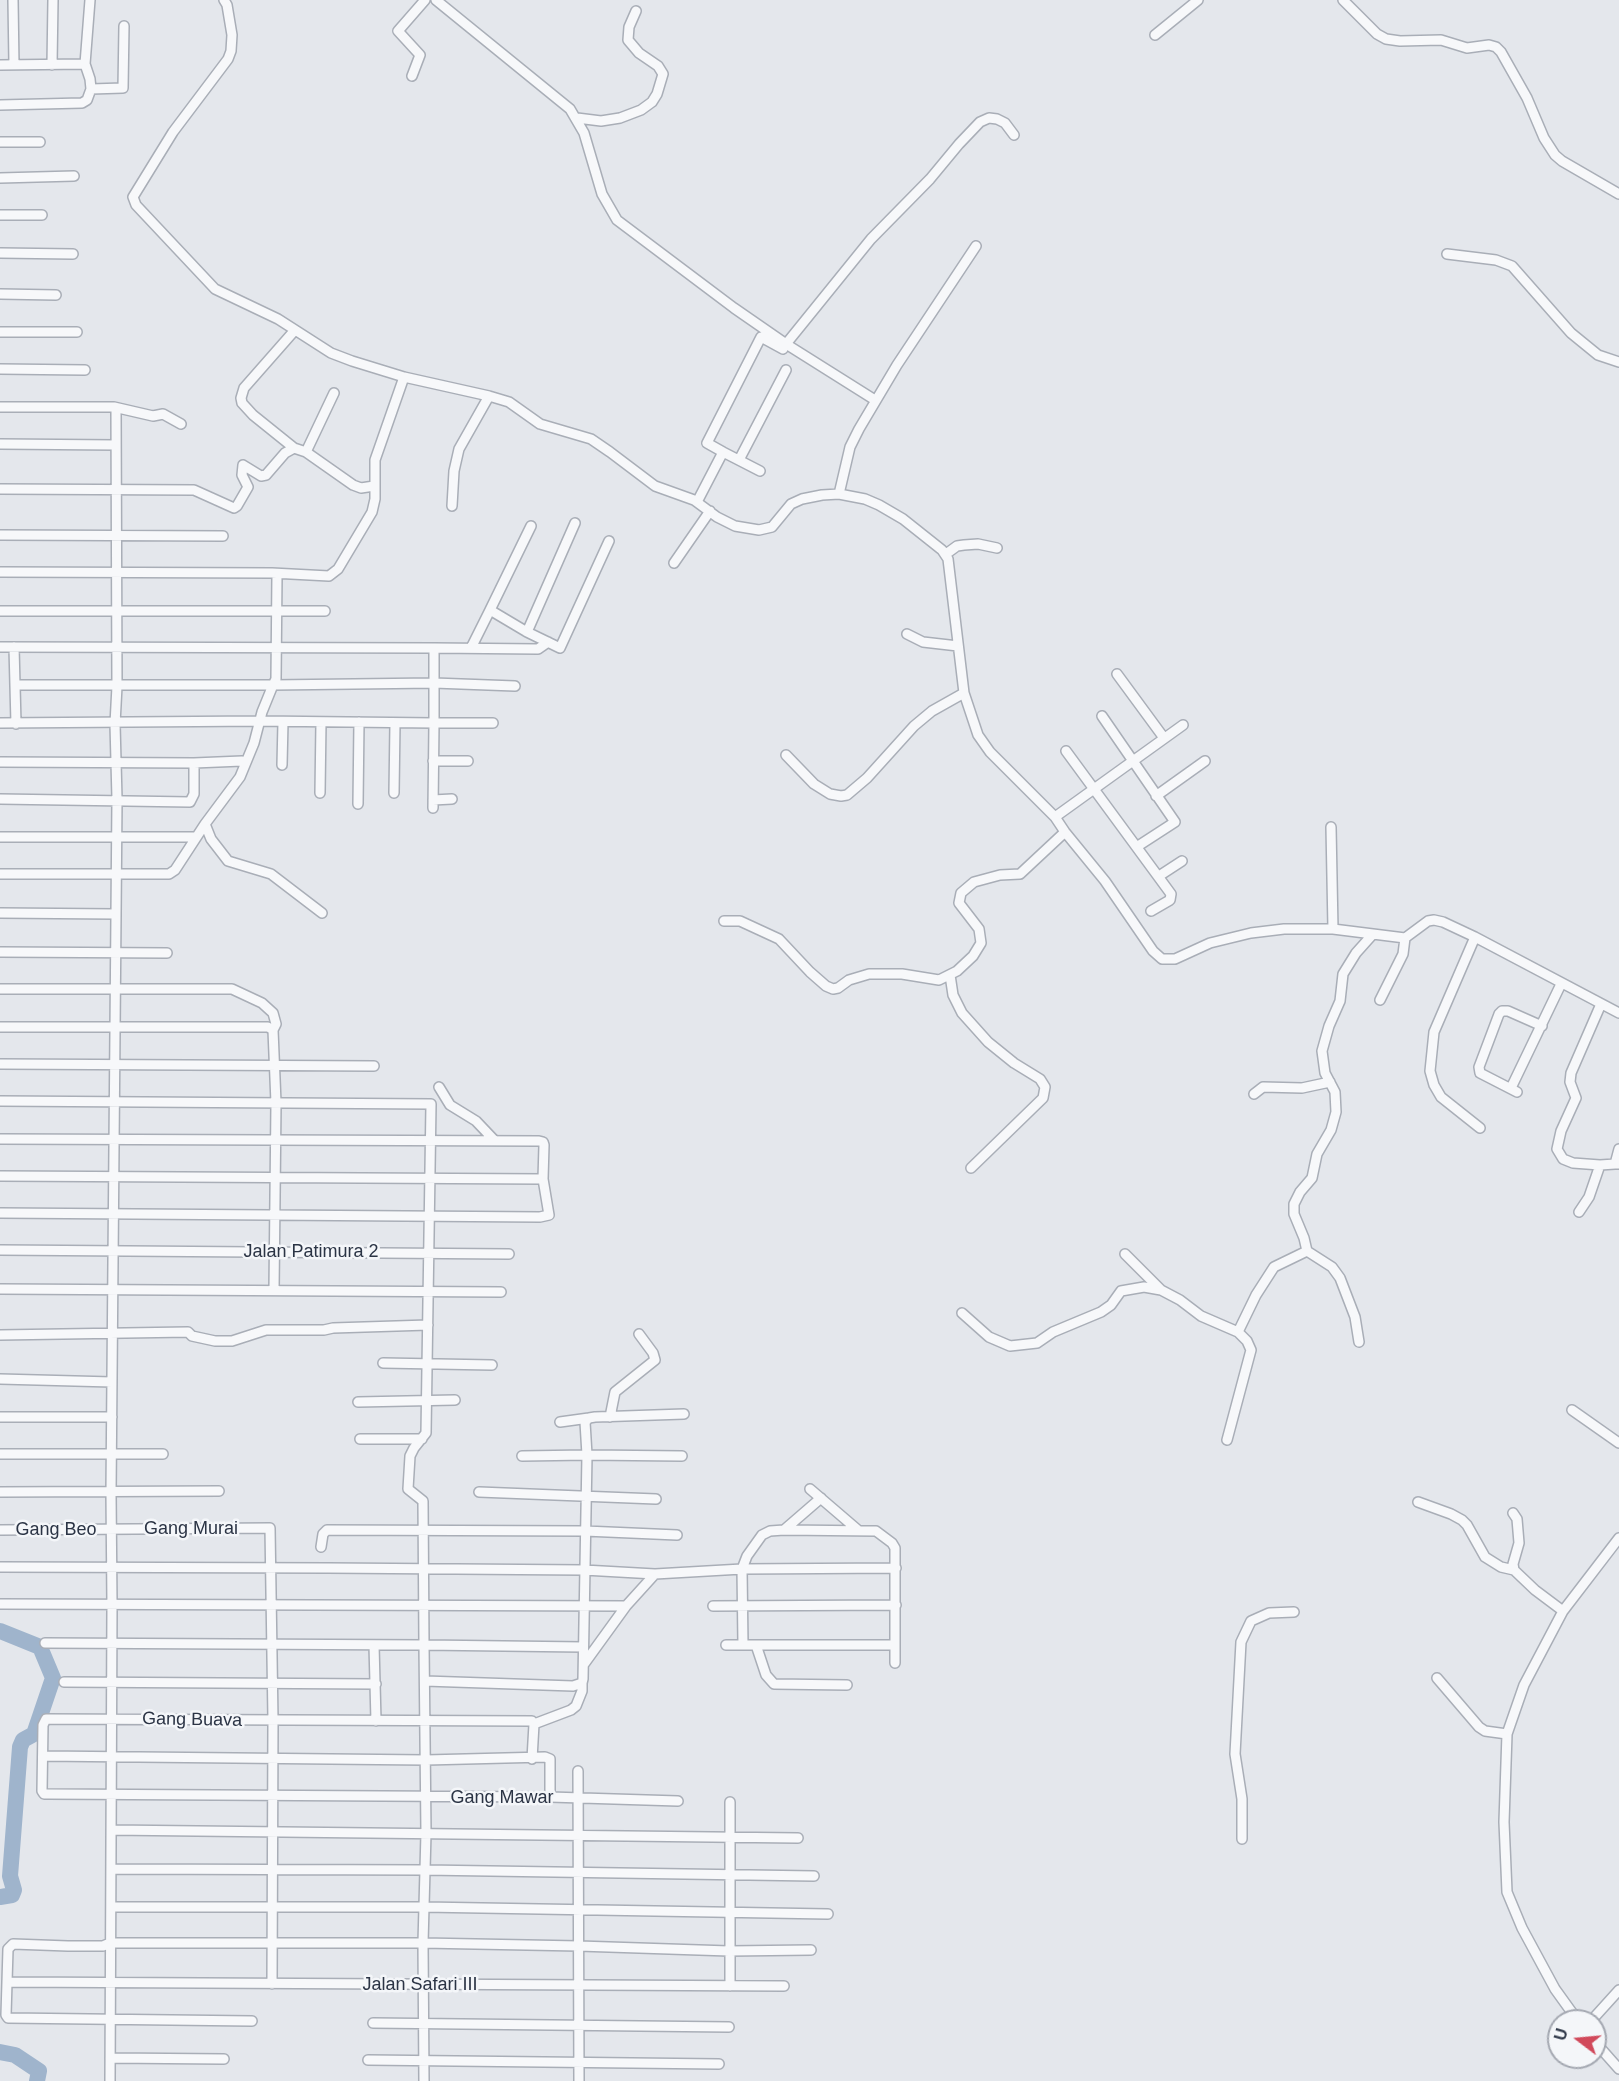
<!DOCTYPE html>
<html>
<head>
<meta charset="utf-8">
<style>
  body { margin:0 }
  #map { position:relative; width:1619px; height:2081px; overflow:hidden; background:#e4e7ec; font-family:Helvetica,sans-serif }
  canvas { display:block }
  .north { position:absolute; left:1547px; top:2009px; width:60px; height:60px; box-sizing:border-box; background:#f4f6f9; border:2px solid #a4a8b1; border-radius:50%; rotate:286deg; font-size:16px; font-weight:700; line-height:24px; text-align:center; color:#2b3445 }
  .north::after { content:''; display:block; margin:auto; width:21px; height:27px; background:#d1495b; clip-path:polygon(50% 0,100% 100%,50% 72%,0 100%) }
</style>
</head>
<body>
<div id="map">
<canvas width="1619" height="2081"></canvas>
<div class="north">U</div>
</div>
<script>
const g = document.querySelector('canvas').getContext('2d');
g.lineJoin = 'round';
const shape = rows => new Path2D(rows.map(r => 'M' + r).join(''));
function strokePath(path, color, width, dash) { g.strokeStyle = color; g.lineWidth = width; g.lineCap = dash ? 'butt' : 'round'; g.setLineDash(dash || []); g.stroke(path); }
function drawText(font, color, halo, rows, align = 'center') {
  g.font = font + ' Helvetica,sans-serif'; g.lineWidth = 5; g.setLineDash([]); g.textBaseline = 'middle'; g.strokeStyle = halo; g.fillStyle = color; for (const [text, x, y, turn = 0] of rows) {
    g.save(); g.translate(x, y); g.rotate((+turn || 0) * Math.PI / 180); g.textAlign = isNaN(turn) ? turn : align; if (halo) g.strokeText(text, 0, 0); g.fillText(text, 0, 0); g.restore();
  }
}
strokePath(shape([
  [0,1631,40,1647,53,1678,34,1734,23,1740,20,1747,10,1876,14,1890,12,1895,0,1897],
  [0,2052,15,2055,39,2071,37,2081]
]), '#9fb4cc', 16);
const minor = shape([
  [13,0,14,65],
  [90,0,85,64,90,79,91,89,123,88,124,26],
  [224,0,227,5,232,35,231,51,228,59,173,132,133,197,136,205,215,289,278,319,331,353,352,361,404,377,489,396,509,402,540,424,591,439,610,452,655,486,694,500,717,517,735,526,759,530,772,527,791,504,802,499,822,495,839,494,865,499,879,505,903,519,942,550,948,559,964,693,978,735,990,752,1055,817,1065,832,1105,881,1153,951,1162,959,1175,959,1210,943,1251,933,1284,929,1333,929,1405,938,1428,921,1434,920,1443,922,1475,937,1619,1013],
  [436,0,570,109,584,133,602,194,617,220,734,308,786,344,875,400],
  [1343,0,1377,34,1386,39,1400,41,1441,40,1467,48,1489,45,1496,47,1501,52,1527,98,1544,138,1555,155,1562,161,1619,194],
  [1155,35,1198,0],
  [0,65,85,64],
  [52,65,53,0],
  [412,76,420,55,398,31,425,0],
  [0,105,82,103,87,100,91,89],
  [577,118,601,121,620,118,641,110,652,102,657,94,663,74,658,66,639,53,628,40,629,27,636,11],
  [0,142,40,142],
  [0,178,74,176],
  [0,215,42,215],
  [0,253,73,254],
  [1447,254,1496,260,1512,266,1571,333,1598,355,1619,362],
  [0,294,56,295],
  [0,332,77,332],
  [786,344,871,239,930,179,959,144,980,122,989,118,997,119,1005,123,1014,135],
  [0,369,85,370],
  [0,407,114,407,153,416,163,414,181,424],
  [0,444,116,445],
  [294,448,253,415,242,403,241,398,244,388,295,330],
  [306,452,334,393],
  [723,452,760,471],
  [739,460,786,370],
  [0,489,194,490,234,508,237,506,248,487,242,475,243,465,261,476,266,475,285,453,294,448,306,452,353,485,361,488,374,486],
  [839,494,850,447,859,429,897,365,976,246],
  [697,502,723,452,707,443,761,337,783,349],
  [452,506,454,471,459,449,489,396],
  [575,523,527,632,560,648,609,541],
  [0,535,223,536],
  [946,554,957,546,964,545,978,544,997,548],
  [674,563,710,511],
  [0,572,272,573,329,576,338,569,372,512,375,499,375,460,404,377],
  [490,610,531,526],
  [0,611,325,611],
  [907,634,923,642,958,646],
  [0,647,434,648],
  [14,647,16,724],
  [471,648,490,610,527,632],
  [1117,674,1164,738],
  [15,685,273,685,276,679,277,574],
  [1102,716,1175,822,1138,846],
  [0,723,261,721,434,723,434,648,538,649,548,642],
  [1066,751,1171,894,1170,900,1151,911],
  [786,755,814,784,830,794,841,796,847,795,867,778,914,726,932,711,964,693],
  [433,761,468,761],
  [0,762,194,763,242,761],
  [282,765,283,722],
  [320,793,321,722],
  [394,793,395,723],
  [1156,796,1205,761],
  [0,799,190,802,194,794,194,763],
  [433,800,452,799],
  [358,804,359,722],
  [433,808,434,723,493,723],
  [1055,817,1183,725],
  [1331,827,1333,929],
  [0,837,196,837],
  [0,874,169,874,175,870,205,824],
  [1159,876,1182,861],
  [0,913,115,914],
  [322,913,271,874,228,861,211,839,205,824,240,777,254,743,262,712,273,685,434,683,515,686],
  [724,921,740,921,779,939,810,972,826,986,833,989,838,988,849,980,869,974,902,974,939,980,957,971,973,956,981,943,979,929,959,903,961,893,974,882,1000,875,1020,874,1065,832],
  [1475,937,1434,1032,1430,1071,1434,1085,1441,1097,1480,1128],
  [0,952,167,953],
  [950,975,953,995,962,1013,988,1042,1014,1063,1040,1079,1045,1087,1043,1098,971,1168],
  [0,989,232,989,262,1003,273,1013,276,1024,273,1030,276,1103,274,1290],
  [1380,1000,1403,954,1405,938],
  [1601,1004,1571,1073,1570,1082,1576,1098,1561,1131,1557,1149,1563,1159,1573,1163,1600,1165,1615,1164],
  [0,1027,268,1027,273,1030],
  [0,1064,374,1066],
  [439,1087,450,1105,476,1121,495,1141],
  [1511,1088,1561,984],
  [1517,1092,1480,1073,1479,1067,1499,1014,1502,1011,1508,1011,1542,1026],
  [1254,1094,1263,1087,1302,1088,1330,1082],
  [0,1101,431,1104,426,1433,414,1448,410,1456,408,1489,423,1501,424,1645,583,1647],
  [0,1139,539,1141,543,1142,544,1145,543,1179,549,1215,540,1217,0,1213],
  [1619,1149,1615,1164,1619,1164],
  [0,1176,543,1179],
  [1579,1212,1589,1197,1600,1165],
  [0,1250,509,1254],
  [1125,1254,1161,1290,1180,1300,1201,1316,1238,1332,1256,1295,1274,1267,1307,1251],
  [0,1289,501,1292],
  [962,1313,989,1337,1010,1346,1037,1343,1053,1332,1101,1312,1111,1305,1121,1291,1144,1287,1161,1290],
  [0,1335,188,1332,192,1336,215,1341,232,1341,266,1330,324,1330,333,1328,428,1325],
  [1359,1342,1355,1317,1340,1278,1332,1267,1307,1251,1304,1238,1294,1214,1294,1204,1300,1192,1312,1178,1317,1154,1331,1130,1336,1112,1335,1092,1325,1073,1322,1051,1329,1026,1340,1001,1343,974,1356,953,1373,934],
  [383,1363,492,1365],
  [0,1379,112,1382],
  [358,1402,455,1400],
  [1572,1410,1619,1443],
  [0,1417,112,1417],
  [610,1417,615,1392,655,1360,653,1353,639,1334],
  [560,1422,589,1418],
  [360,1439,422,1439],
  [1227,1440,1251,1350,1247,1341,1238,1332],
  [0,1454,163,1454],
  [682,1456,587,1455,585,1422,589,1418,595,1417,684,1414],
  [810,1489,859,1531],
  [0,1492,219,1491],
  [479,1492,656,1499],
  [1418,1502,1451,1514,1462,1520,1467,1525,1485,1557,1501,1567,1514,1570],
  [1513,1513,1517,1519,1519,1543,1513,1564,1514,1570,1535,1590,1563,1611],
  [0,1530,270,1528,273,1720,272,1984],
  [784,1530,821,1498],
  [321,1547,323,1534,327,1530,585,1531,677,1535],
  [0,1567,328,1568,584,1570,655,1574],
  [0,1604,626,1606],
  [713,1606,896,1605],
  [45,1643,424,1645,426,1833,423,1943,424,2081],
  [374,1645,376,1721],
  [726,1645,895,1645],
  [743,1645,742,1569,747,1556,762,1535,770,1531,784,1530,876,1531,892,1543,895,1548,895,1663],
  [756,1645,766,1675,774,1684,847,1685],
  [584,1664,626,1606,655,1574,742,1569,896,1568],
  [1437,1678,1479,1727,1485,1731,1507,1734],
  [425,1681,573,1686,582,1683,583,1679,587,1455,522,1456],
  [64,1682,376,1684],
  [534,1724,571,1710,576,1706,582,1691,582,1683],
  [43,1756,426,1760,545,1757,550,1759,550,1797],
  [532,1759,534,1724,532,1721,46,1719,43,1725,42,1791,44,1794,48,1794,550,1797,678,1801],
  [578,1771,579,2081],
  [111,1830,798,1838],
  [1242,1839,1242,1799,1235,1754,1241,1642,1251,1621,1269,1613,1294,1612],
  [111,1869,425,1870,814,1876],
  [111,1907,424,1907,828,1914],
  [8,1982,784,1986],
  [730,1986,730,1802],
  [252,2021,8,2018,6,2015,8,1949,13,1944,68,1946,103,1946,110,1943,423,1943,579,1946,729,1951,811,1950],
  [1578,2021,1555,1989,1522,1928,1507,1892,1504,1822,1507,1734,1524,1685,1563,1611,1619,1538],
  [1591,2021,1619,1990],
  [373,2023,729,2027],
  [1595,2042,1619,2069],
  [110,2058,224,2059],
  [368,2060,719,2064],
  [110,2081,112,1605,111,1493,117,799,115,724,117,686,116,408]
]);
strokePath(minor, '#a9aeb7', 12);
strokePath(minor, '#f7f8fa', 9);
drawText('18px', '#2b3445', '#f4f6f9', [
  ["Jalan Patimura 2",311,1252],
  ["Gang Murai",191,1529],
  ["Gang Beo",56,1530],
  ["Gang Buava",192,1720,1],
  ["Gang Mawar",502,1798],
  ["Jalan Safari III",420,1985]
]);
</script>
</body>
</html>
